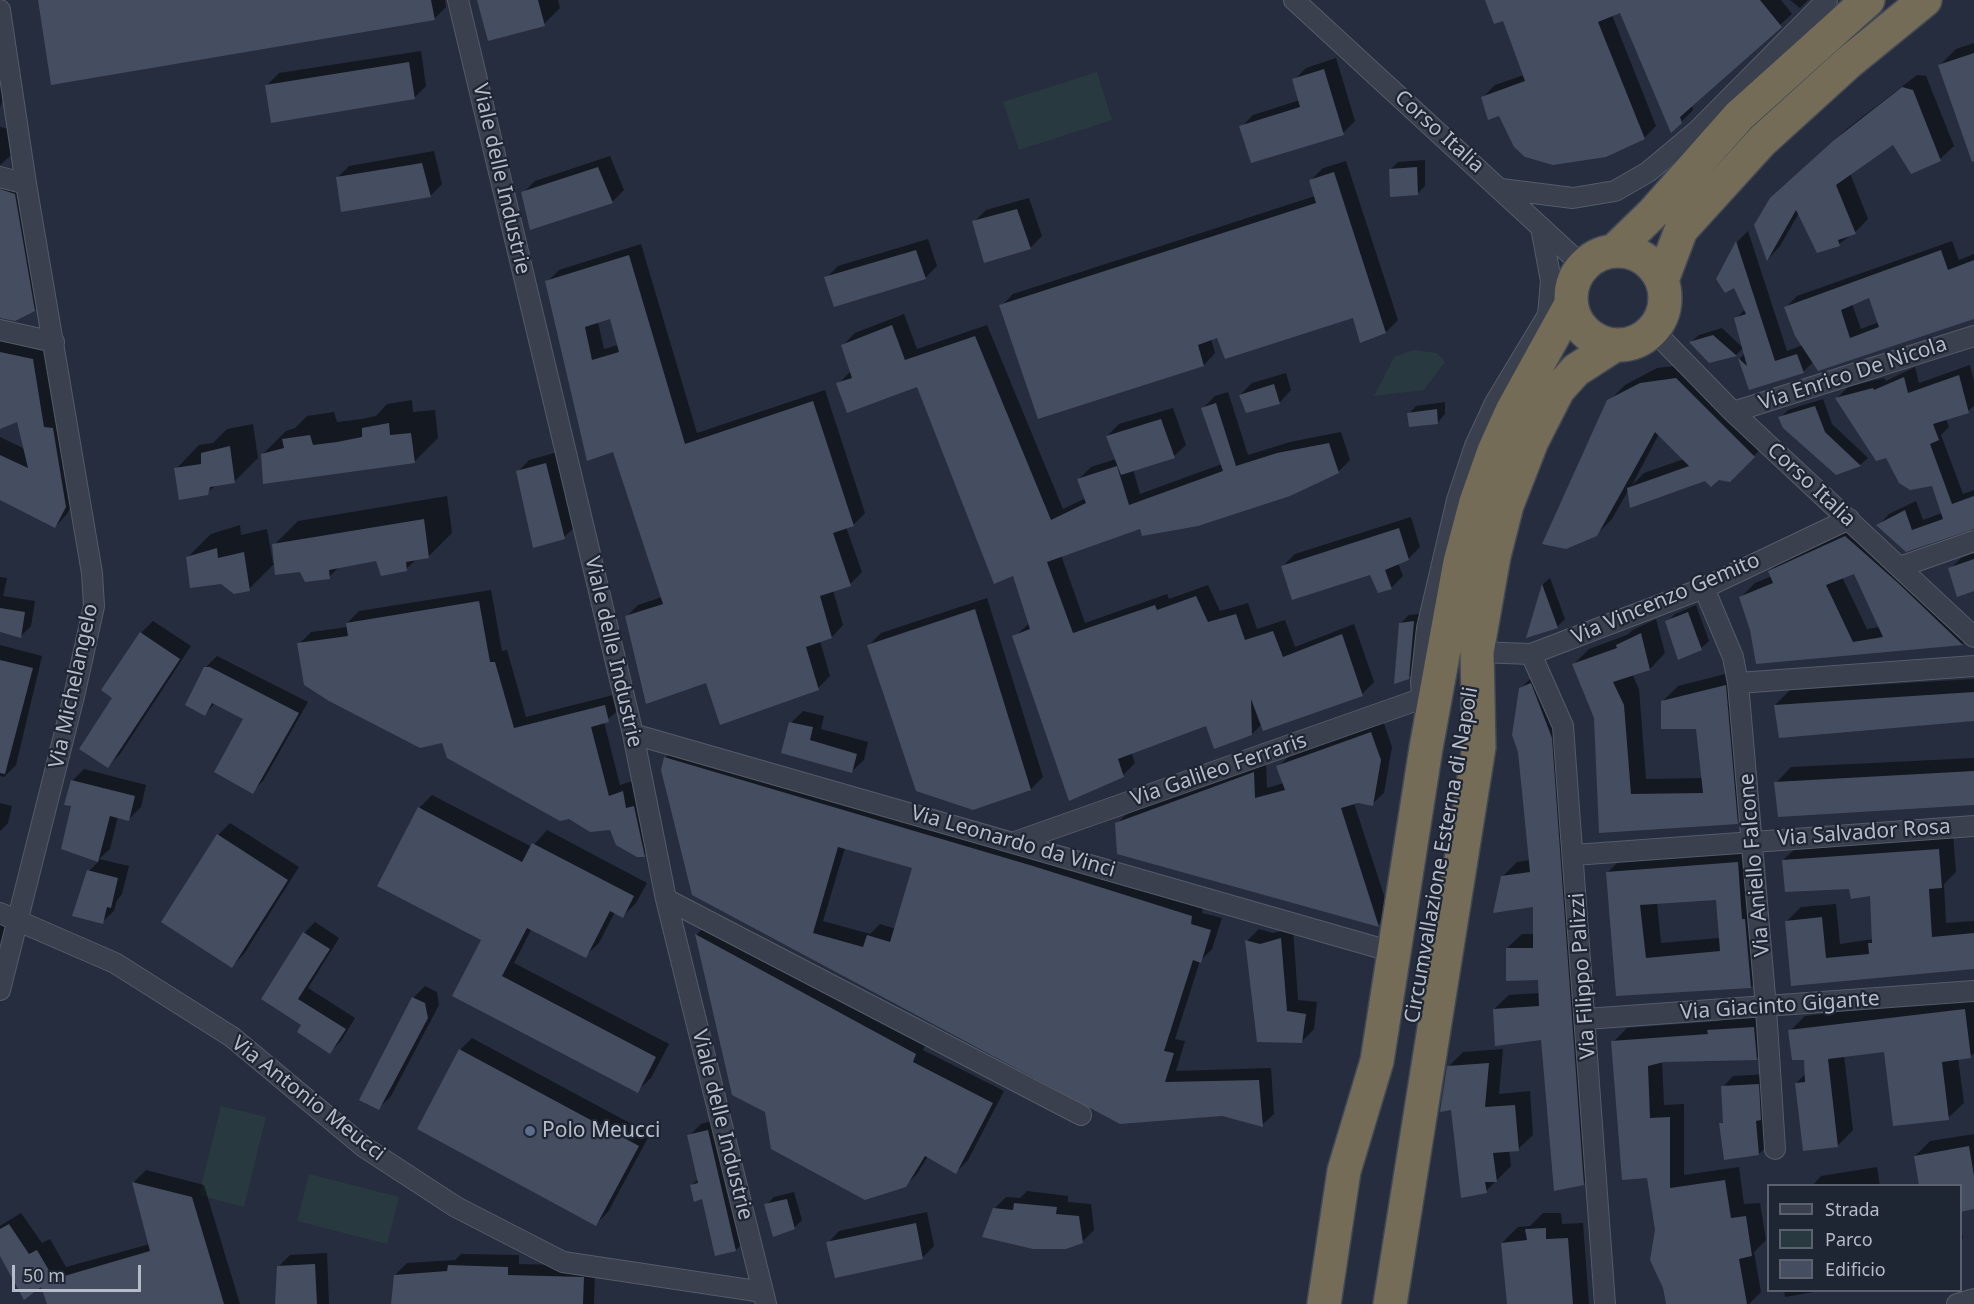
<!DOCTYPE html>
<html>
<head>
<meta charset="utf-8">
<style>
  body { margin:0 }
  #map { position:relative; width:1974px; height:1304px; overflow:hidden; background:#262d3e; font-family:"Noto Sans",sans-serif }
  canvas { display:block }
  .legend { position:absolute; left:1767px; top:1184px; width:195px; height:108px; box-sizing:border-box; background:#1e2533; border:2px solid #5b616f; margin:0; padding:8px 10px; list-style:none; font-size:18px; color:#b6bbc9 }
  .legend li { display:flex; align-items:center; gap:12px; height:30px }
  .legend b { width:30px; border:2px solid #5b616f }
  .scale { position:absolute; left:12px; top:1265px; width:129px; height:27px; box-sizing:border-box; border:3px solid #b6bbc9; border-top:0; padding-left:8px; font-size:18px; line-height:21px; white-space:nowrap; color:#b6bbc9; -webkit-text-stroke:4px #1e2533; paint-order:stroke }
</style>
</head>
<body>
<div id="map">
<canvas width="1974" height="1304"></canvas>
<ul class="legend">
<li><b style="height:8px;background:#3a404e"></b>Strada</li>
<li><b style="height:16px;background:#283a3f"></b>Parco</li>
<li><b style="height:16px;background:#454d60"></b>Edificio</li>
</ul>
<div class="scale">50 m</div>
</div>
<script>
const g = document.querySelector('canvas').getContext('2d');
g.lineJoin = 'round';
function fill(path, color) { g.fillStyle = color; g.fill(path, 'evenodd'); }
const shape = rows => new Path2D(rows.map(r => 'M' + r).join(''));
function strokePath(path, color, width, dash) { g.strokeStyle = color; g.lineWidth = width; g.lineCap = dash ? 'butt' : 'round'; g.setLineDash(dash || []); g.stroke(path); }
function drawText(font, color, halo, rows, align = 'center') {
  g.font = font + ' "Noto Sans",sans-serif'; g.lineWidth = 4.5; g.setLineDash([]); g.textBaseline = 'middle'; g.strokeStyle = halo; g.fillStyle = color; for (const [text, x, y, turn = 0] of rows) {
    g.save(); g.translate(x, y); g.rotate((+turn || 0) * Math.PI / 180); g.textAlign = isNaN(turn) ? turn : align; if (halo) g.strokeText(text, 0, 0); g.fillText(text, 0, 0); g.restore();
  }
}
fill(shape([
  [1097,72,1112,120,1019,150,1003,102],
  [1414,350,1437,353,1445,362,1424,390,1374,396,1394,357],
  [221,1106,266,1117,244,1207,199,1195],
  [309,1174,399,1197,387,1244,297,1221]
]), '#283a3f');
fill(shape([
  [40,0,445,0,446,7,434,19],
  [478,0,558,0,560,8,544,24],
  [1487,0,1781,0,1792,14,1692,105,1693,110,1681,122,1621,11,1612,15,1656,126,1644,138,1500,114,1483,97,1495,85,1524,75,1503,19],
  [1790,0,1808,0,1800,8],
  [1974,43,1974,155,1940,65,1956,49],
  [421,51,426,86,414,98,267,85,279,73],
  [1336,58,1355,121,1343,133,1241,127,1253,115,1300,100,1294,80,1306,68],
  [1917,75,1926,76,1954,146,1940,159,1893,143,1850,173,1868,219,1855,232,1839,244,1799,213,1780,246,1768,259,1785,185,1848,128],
  [0,76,3,98,0,108],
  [0,127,10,129,16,151,0,165],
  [434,151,442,184,430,196,337,178,349,166],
  [610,156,624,190,612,202,523,193,535,181],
  [1425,160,1425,186,1417,194,1390,170,1398,162],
  [1346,161,1398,320,1386,332,1354,317,1217,336,1211,339,1215,353,1204,365,1001,306,1013,294,1315,196,1311,180,1323,168],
  [0,166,9,176,28,181,48,297,35,310,0,318],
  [1029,198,1042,236,1030,248,974,222,986,210],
  [1748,231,1787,351,1803,345,1786,307,1797,296,1952,241,1959,260,1974,254,1974,318,1813,362,1803,372,1750,388,1740,358,1745,354,1736,319,1745,309,1735,286,1717,279,1737,242],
  [1870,296,1879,322,1861,329,1852,304],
  [928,239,937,266,925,278,826,278,838,266],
  [641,244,697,433,825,390,865,513,853,525,846,527,862,572,850,584,833,590,843,625,832,637,820,641,830,676,818,688,707,681,626,617,638,605,662,597,614,450,547,282,559,270],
  [611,317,618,345,604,349,598,322],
  [904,314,917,349,987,325,1063,509,1086,498,1079,479,1091,467,1116,459,1107,436,1119,424,1173,408,1186,445,1174,456,1133,469,1140,494,1222,464,1203,408,1215,396,1228,392,1248,455,1290,442,1341,432,1350,460,1338,472,1141,527,1061,555,1085,623,1167,594,1169,599,1208,585,1220,611,1248,603,1257,629,1285,620,1295,647,1354,624,1374,682,1362,694,1262,724,1252,734,1207,724,1131,752,1135,763,1123,775,1014,637,1030,623,1014,574,918,385,838,384,851,371,843,345,855,333],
  [1722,328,1743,348,1736,355,1709,361,1691,342,1699,335],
  [0,337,45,347,78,493,67,514,55,527,0,499,0,437,25,449,18,420,0,423],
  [1692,364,1769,440,1743,467,1719,478,1629,489,1612,519,1596,535,1609,401,1625,385,1657,368],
  [1659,434,1684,459,1644,473,1632,485],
  [1970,365,1974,381,1974,406,1968,411,1946,419,1949,427,1941,435,1963,494,1974,490,1974,529,1906,550,1879,525,1889,514,1916,501,1923,520,1942,513,1933,484,1887,456,1837,398,1848,387,1884,378,1886,381,1915,367,1919,383],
  [1286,373,1291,390,1280,402,1247,412,1240,395,1252,383],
  [1823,399,1832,424,1868,458,1860,465,1837,474,1780,418,1788,410],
  [412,400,413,412,435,410,438,438,414,462,262,455,286,431,295,428,307,416,334,412,337,422,362,419,376,416,387,404],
  [1445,402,1445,414,1438,422,1409,414,1416,406],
  [253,424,258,458,234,482,216,485,207,493,176,469,199,445,213,443,227,429],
  [558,452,576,526,564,537,518,472,529,460],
  [447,496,452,533,428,557,417,559,406,569,377,559,340,566,329,577,275,563,249,589,187,558,211,534,240,525,241,535,267,529,273,563,275,563,274,545,298,521],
  [1411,517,1420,547,1408,559,1398,563,1403,576,1391,588,1371,573,1283,566,1295,554],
  [1859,523,1974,631,1962,644,1757,663,1752,630,1741,597,1755,583,1772,576,1770,571,1784,557],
  [1855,572,1880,627,1867,629,1842,577],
  [1974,553,1974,589,1950,569,1961,558],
  [0,577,7,578,3,596,35,601,31,626,20,637,0,632],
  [1550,578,1565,619,1557,627,1528,635,1543,584],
  [491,590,502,651,507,650,526,717,617,694,620,709,604,722,620,785,635,780,656,843,645,855,637,856,611,828,443,741,299,644,311,632,348,627,347,623,359,611],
  [987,598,1043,777,1031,789,973,809,869,645,881,633],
  [1696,605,1709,641,1701,648,1679,658,1667,622,1675,614],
  [1421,614,1416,670,1408,678,1401,623,1409,615],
  [1656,619,1665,653,1650,669,1632,674,1639,689,1646,779,1703,778,1698,727,1662,702,1678,686,1741,670,1753,807,1737,822,1601,832,1596,718,1574,664,1589,649,1627,635,1633,630],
  [153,621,191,646,120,754,108,766,114,697,103,690,141,633],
  [0,645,42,656,16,765,4,777,0,776],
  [217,656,308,702,263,781,252,792,245,719,215,703,205,714,205,668],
  [1536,673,1566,722,1598,1169,1584,1184,1543,1038,1494,1009,1509,995,1540,993,1540,978,1507,948,1522,934,1534,934,1534,905,1502,877,1517,862,1530,860,1521,688],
  [1974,679,1974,719,1775,705,1790,690],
  [803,711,824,716,821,729,868,742,864,760,852,771,783,752,791,723],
  [1383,721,1392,747,1384,793,1372,804,1354,803,1390,914,1378,925,1117,824,1129,811,1266,762,1267,788,1284,783,1278,767,1290,755],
  [678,746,1203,905,1202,913,1222,918,1212,949,1200,961,1175,1039,1185,1041,1176,1071,1271,1068,1274,1114,1262,1125,694,894,662,770,666,757],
  [845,848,914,867,896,929,880,924,870,934,823,921],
  [1974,758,1974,802,1776,783,1791,767],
  [84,769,146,785,141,807,129,819,118,816,110,849,99,859,129,866,122,894,117,900,114,911,102,922,89,871,99,861,63,848,73,805,72,781],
  [432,795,532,847,547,830,647,883,636,903,623,916,615,912,599,943,585,956,532,928,514,963,669,1044,651,1078,637,1091,454,995,483,940,419,808],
  [0,803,12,806,8,823,0,831],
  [230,823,299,867,244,954,232,966,218,835],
  [1953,835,1956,872,1944,884,1946,923,1974,921,1974,967,1792,984,1787,921,1801,907,1836,904,1840,944,1874,939,1872,895,1783,860,1798,846],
  [1754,847,1767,971,1751,987,1617,995,1608,872,1624,856],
  [1717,899,1720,938,1661,943,1657,903],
  [0,911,14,917,0,970],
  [315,922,339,938,308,988,355,1018,341,1041,330,1052,303,1025,263,998,304,933],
  [708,923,927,1042,923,1050,1004,1091,968,1160,956,1172,928,1156,917,1174,905,1186,734,1094,697,934],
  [1293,928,1298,1000,1317,1002,1314,1029,1302,1041,1247,941,1259,929,1273,933],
  [425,986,437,992,439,1005,391,1096,379,1108,413,998],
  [1974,995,1974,1053,1970,1057,1958,1058,1964,1103,1948,1118,1886,1051,1844,1056,1853,1130,1838,1145,1796,1083,1806,1074,1805,1059,1790,1031,1805,1016],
  [1767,1013,1770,1045,1756,1059,1662,1061,1664,1105,1684,1104,1684,1175,1739,1167,1744,1204,1760,1203,1766,1240,1754,1252,1761,1292,1749,1304,1668,1304,1648,1176,1613,1042,1627,1028,1719,1021,1723,1017],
  [472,1038,650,1134,608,1212,596,1224,460,1050],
  [1503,1049,1499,1094,1530,1091,1533,1135,1518,1149,1509,1150,1511,1166,1486,1191,1448,1067,1463,1052],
  [1769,1074,1770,1143,1759,1154,1721,1124,1724,1120,1723,1087,1733,1076],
  [720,1119,748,1238,736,1250,703,1198,691,1186,699,1178,689,1136,701,1124],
  [1974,1134,1974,1208,1960,1186,1920,1186,1915,1156,1930,1141],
  [1877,1167,1880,1186,1812,1186,1821,1176],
  [146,1170,204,1185,240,1304,49,1304,42,1285,0,1253,0,1226,21,1213,42,1243,50,1239,66,1267,150,1244,133,1183],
  [1027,1191,1068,1196,1068,1202,1091,1204,1094,1230,1082,1242,994,1209,1006,1197,1020,1198],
  [794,1192,802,1220,794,1228,766,1205,774,1197],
  [927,1212,934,1246,922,1258,828,1243,839,1231],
  [1543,1213,1561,1213,1562,1224,1583,1223,1589,1304,1509,1304,1502,1243,1518,1227,1530,1226],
  [1960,1224,1963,1238,1960,1241],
  [327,1253,329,1304,277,1304,278,1267,290,1255],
  [461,1254,519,1255,519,1264,595,1266,594,1304,393,1304,395,1275,407,1263,455,1260],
  [1784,1290,1825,1290,1785,1297]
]), '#0007');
fill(shape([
  [38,0,431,0,435,20,51,85],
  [477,0,538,0,545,26,488,41],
  [1485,0,1760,0,1782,27,1680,117,1682,123,1671,133,1620,13,1598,22,1645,139,1606,157,1553,165,1525,157,1514,147,1499,116,1488,120,1481,97,1525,81,1503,21,1494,24],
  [1974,53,1974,161,1972,162,1938,65],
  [409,62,415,99,271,123,265,85],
  [1324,69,1344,135,1251,163,1239,126,1300,107,1292,79],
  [1902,87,1913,90,1941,161,1911,174,1893,145,1836,185,1856,234,1838,240,1840,246,1817,253,1796,210,1767,261,1754,225,1770,198,1833,141],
  [422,163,431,197,341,212,336,177],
  [598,167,613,203,530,230,521,192],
  [1417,167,1418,195,1390,197,1389,169],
  [1334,172,1386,333,1360,343,1353,318,1225,359,1217,338,1198,345,1204,366,1038,419,999,305,1316,203,1309,180],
  [0,189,15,194,35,311,15,321,0,318],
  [1017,209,1031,249,984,263,972,221],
  [1736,241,1775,361,1797,354,1804,373,1749,390,1738,358,1747,366,1734,318,1746,314,1734,288,1725,293,1716,279],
  [916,250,926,279,834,307,824,277],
  [1941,250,1948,270,1974,260,1974,319,1818,371,1795,336,1784,307],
  [1869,298,1879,327,1850,338,1841,310],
  [629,255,685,444,813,401,854,526,833,533,851,586,820,596,832,638,806,647,819,690,720,725,706,683,646,704,625,616,663,604,613,452,587,461,545,281],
  [610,319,619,352,592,360,585,327],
  [892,325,905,360,975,336,1051,520,1086,503,1077,479,1117,466,1129,505,1223,471,1201,408,1216,403,1236,466,1277,453,1329,443,1339,473,1290,496,1198,526,1142,536,1140,529,1047,562,1073,633,1155,605,1157,610,1196,596,1208,622,1236,614,1245,640,1273,631,1283,657,1342,634,1363,696,1263,731,1251,699,1252,735,1214,749,1206,726,1118,759,1124,777,1069,801,1012,636,1030,629,1013,576,994,584,917,387,847,413,836,383,852,378,841,345],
  [1713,335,1737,356,1709,363,1689,342],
  [0,352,33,359,44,427,53,428,66,507,55,528,0,500,0,455,28,468,17,422,0,429],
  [1959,375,1969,413,1933,424,1939,440,1930,444,1952,504,1974,496,1974,529,1906,552,1876,525,1905,510,1912,530,1943,519,1932,486,1910,490,1899,483,1886,458,1876,461,1835,398,1873,388,1874,390,1904,377,1908,393],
  [1676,378,1755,457,1730,482,1719,480,1711,487,1705,481,1630,508,1627,488,1689,466,1655,432,1597,536,1566,549,1542,544,1607,400,1640,383],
  [1274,384,1280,404,1246,413,1239,395],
  [1815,406,1825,432,1861,466,1836,475,1783,428,1778,417],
  [1437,409,1438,424,1409,427,1407,413],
  [1161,419,1175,458,1121,475,1106,436],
  [389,423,390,435,411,433,415,463,263,484,261,454,284,448,282,439,310,435,313,445,337,442,362,437,362,428],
  [230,446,235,483,210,487,208,495,179,500,174,468,201,464,201,453],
  [546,463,565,539,533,548,516,471],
  [424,519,429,558,406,562,407,571,381,576,376,561,329,570,330,579,305,582,300,572,275,575,272,544],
  [1399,528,1409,560,1385,570,1392,589,1378,593,1370,575,1292,600,1281,566],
  [1845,536,1897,582,1963,645,1756,664,1750,630,1739,597,1773,583,1768,571],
  [1854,574,1883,637,1853,642,1826,585],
  [217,548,218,558,244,552,250,591,234,594,221,584,190,588,186,557],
  [1974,559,1974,591,1957,597,1948,568],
  [1542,584,1558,628,1526,638],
  [479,601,490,662,495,662,514,728,605,705,609,722,591,727,609,796,623,791,626,808,634,806,645,857,637,857,616,845,610,830,590,832,569,819,560,821,447,758,442,743,420,748,329,701,304,685,297,643,348,636,346,623],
  [0,608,25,612,21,638,0,632],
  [975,609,1031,790,973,810,916,791,867,645],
  [1688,612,1702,650,1678,660,1665,621],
  [1414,621,1409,679,1394,684,1399,623],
  [140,632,180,659,108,768,79,749,112,698,101,690],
  [1641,633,1650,670,1613,682,1624,705,1631,794,1703,793,1696,729,1661,729,1661,701,1726,685,1738,824,1599,833,1594,718,1572,664,1617,648,1616,645],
  [0,660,33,668,5,774,0,773],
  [204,667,210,667,299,713,253,794,214,772,243,719,212,703,205,716,185,705],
  [1531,683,1552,738,1584,1185,1554,1191,1541,1040,1495,1046,1493,1009,1539,1006,1538,980,1506,981,1506,948,1533,948,1533,907,1493,913,1501,876,1530,872,1518,752,1512,735,1519,688],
  [1974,692,1974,721,1779,738,1774,705],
  [789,722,813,727,810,740,857,754,852,773,781,753],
  [1371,732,1381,760,1373,806,1358,803,1341,808,1379,927,1117,854,1115,823,1254,772,1255,798,1285,790,1276,766],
  [664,757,1033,866,1192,916,1191,924,1211,930,1201,963,1193,960,1164,1051,1174,1053,1165,1082,1259,1080,1263,1127,1222,1116,1120,1124,692,895,661,770],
  [838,847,912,868,890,942,867,935,863,947,813,933],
  [1974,771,1974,805,1778,817,1774,782],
  [71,780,135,796,129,821,110,816,98,862,61,849,71,806,64,805],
  [418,807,522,862,532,843,634,896,623,918,610,911,586,958,527,928,502,976,656,1057,638,1093,452,996,481,940,377,886],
  [217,834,288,880,232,968,161,922],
  [1939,849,1942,888,1929,889,1932,937,1974,933,1974,969,1791,986,1785,921,1822,917,1826,958,1869,954,1868,943,1872,943,1870,896,1851,899,1849,889,1785,892,1782,860],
  [1738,862,1742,919,1745,919,1751,988,1616,996,1606,872],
  [1716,900,1720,951,1646,958,1640,905],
  [87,870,118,878,111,908,107,907,103,924,72,916],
  [303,932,330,949,298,999,346,1029,330,1054,297,1032,301,1025,261,999],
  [695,934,916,1054,913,1062,993,1103,956,1174,925,1156,906,1187,865,1200,771,1149,765,1112,732,1095],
  [1281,938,1287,1011,1306,1014,1302,1043,1257,1042,1245,940,1260,944],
  [412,997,425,1003,428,1018,379,1110,359,1100],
  [1965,1009,1971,1058,1942,1062,1949,1120,1893,1126,1884,1052,1828,1059,1838,1147,1803,1151,1795,1083,1805,1082,1804,1060,1792,1060,1788,1030],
  [1754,1027,1757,1060,1664,1062,1648,1066,1650,1118,1670,1117,1670,1188,1725,1180,1731,1218,1746,1216,1752,1256,1739,1259,1747,1304,1666,1304,1663,1288,1650,1260,1655,1230,1647,1178,1622,1180,1611,1041,1708,1034,1707,1030],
  [459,1049,639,1146,596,1226,417,1129],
  [1489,1063,1485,1107,1515,1105,1519,1151,1493,1153,1497,1182,1485,1182,1487,1193,1461,1198,1451,1110,1440,1112,1447,1066],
  [1759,1084,1761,1120,1756,1121,1759,1155,1724,1160,1719,1123,1723,1123,1721,1086],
  [708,1130,736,1251,715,1256,702,1199,694,1202,690,1185,698,1183,687,1135],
  [1969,1146,1974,1176,1974,1209,1960,1212,1960,1185,1919,1185,1914,1156],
  [132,1182,192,1197,224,1304,47,1304,41,1287,24,1300,0,1256,0,1229,9,1224,29,1254,37,1250,54,1279,150,1251],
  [787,1199,795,1229,773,1237,764,1204],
  [1014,1203,1057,1207,1056,1214,1079,1216,1083,1243,1066,1249,1033,1249,982,1237,993,1208,1013,1210],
  [916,1223,923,1259,835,1278,826,1242],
  [1546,1228,1546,1239,1568,1238,1573,1304,1507,1304,1501,1243,1527,1240,1525,1229],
  [315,1264,317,1304,275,1304,277,1266],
  [448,1265,508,1267,508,1275,584,1277,583,1304,391,1304,394,1275,447,1271]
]), '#454d60');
const street = shape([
  [458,0,633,734,666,899,766,1304],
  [1294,0,1583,266],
  [0,10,26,184,92,573,94,606,74,696,0,990],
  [0,177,26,184],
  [1501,189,1573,198,1615,191,1648,172,1697,131,1827,0],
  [1652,329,1733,412,1974,637],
  [0,330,54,342],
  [1733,412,1974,336],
  [1900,567,1974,541],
  [1704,588,1733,657,1738,683,1766,1008,1775,1149],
  [1477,652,1531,654,1704,588,1849,519],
  [1531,654,1563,726,1605,1304],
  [1738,683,1974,666],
  [1423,707,1421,682,1427,628,1457,500,1475,446,1495,403,1548,315,1551,281,1541,227],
  [633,734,1393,952],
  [1015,842,1423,698],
  [1574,855,1974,826],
  [666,899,1081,1115],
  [0,913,115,963,232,1037,364,1147,456,1207,563,1262,763,1292],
  [1586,1019,1974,991],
  [1957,1304,1974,1299]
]);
const highway = shape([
  [1615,250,1654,212,1739,116,1868,0],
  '1571 298a47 47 0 1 1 94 0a47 47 0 1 1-94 0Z',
  [1662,280,1681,230,1762,141,1849,62,1925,0],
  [1324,1304,1344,1171,1377,1061,1426,748,1460,562,1476,502,1494,451,1512,411,1571,304],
  [1390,1304,1479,747,1477,652,1494,556,1507,505,1532,441,1558,390,1576,370,1615,345]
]);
strokePath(street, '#545b69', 22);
strokePath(highway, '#414856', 36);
strokePath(street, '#3a404e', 20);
strokePath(highway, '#746c57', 33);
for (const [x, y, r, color] of [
  [530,1131,6,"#5c6f8a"]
]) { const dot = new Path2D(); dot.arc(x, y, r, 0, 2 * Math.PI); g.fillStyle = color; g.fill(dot); strokePath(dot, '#1e2533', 2); }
drawText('21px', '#b6bbc9', '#1e2533', [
  ["Corso Italia",1439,132,42],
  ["Viale delle Industrie",501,179,77],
  ["Via Enrico De Nicola",1853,374,-18],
  ["Corso Italia",1811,485,43],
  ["Via Vincenzo Gemito",1666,599,-23],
  ["Viale delle Industrie",613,652,77],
  ["Via Michelangelo",74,686,-78],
  ["Via Galileo Ferraris",1219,770,-19],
  ["Via Salvador Rosa",1864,833,-4],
  ["Via Leonardo da Vinci",1013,842,16],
  ["Circumvallazione Esterna di Napoli",1442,855,-80],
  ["Via Aniello Falcone",1755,865,-95],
  ["Via Filippo Palizzi",1583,976,-94],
  ["Via Giacinto Gigante",1780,1006,-4],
  ["Via Antonio Meucci",308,1099,38],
  ["Viale delle Industrie",722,1125,76]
]);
drawText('21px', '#b6bbc9', '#1e2533', [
  ["Polo Meucci",542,1131]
], 'left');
</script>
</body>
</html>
